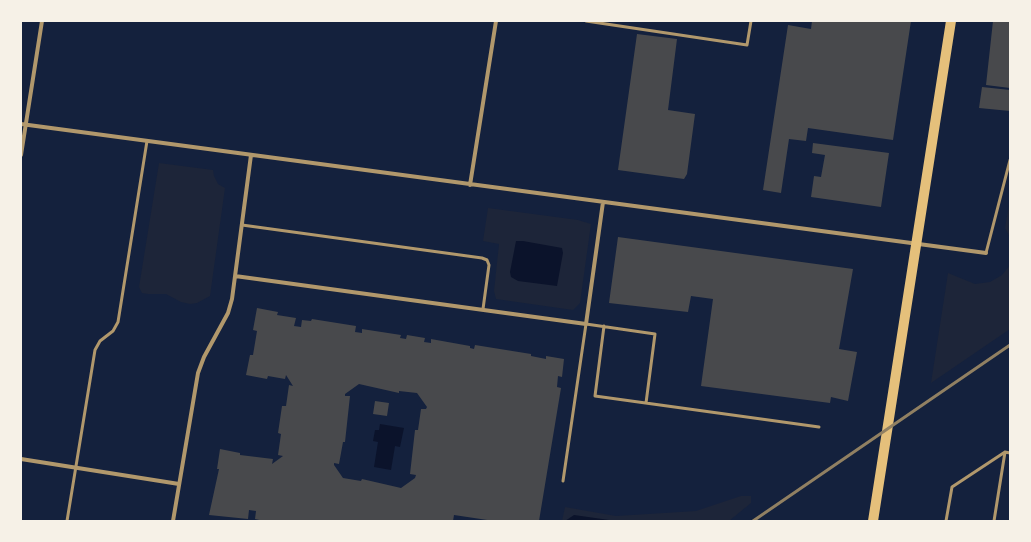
<!DOCTYPE html>
<html>
<head>
<meta charset="utf-8">
<style>
  body { margin:0 }
  #map { position:relative; width:1031px; height:542px; overflow:hidden; background:#14213d; font-family:"Fira Sans Condensed",sans-serif }
  canvas { display:block }
  .frame { position:absolute; inset:0; border:22px solid #f6f1e7; pointer-events:none }
</style>
</head>
<body>
<div id="map">
<canvas width="1031" height="542"></canvas>
<div class="frame"></div>
</div>
<script>
const g = document.querySelector('canvas').getContext('2d');
g.lineJoin = 'round';
function fill(path, color) { g.fillStyle = color; g.fill(path, 'evenodd'); }
const shape = rows => new Path2D(rows.map(r => 'M' + r).join(''));
function strokePath(path, color, width, dash) { g.strokeStyle = color; g.lineWidth = width; g.lineCap = dash ? 'butt' : 'round'; g.setLineDash(dash || []); g.stroke(path); }
fill(shape([
  [159,163,213,170,214,176,218,184,225,188,210,296,197,303,190,304,181,302,166,294,148,294,142,293,139,287],
  [1009,205,1010,205,1010,237,1005,228],
  [488,208,578,220,591,224,580,303,573,310,496,299,494,291,499,244,483,241],
  [1010,265,1010,329,931,383,948,273,975,284,990,282,1002,275],
  [741,496,751,496,751,503,729,521,562,521,565,507,616,516,696,511]
]), '#1d2539');
fill(shape([
  [516,241,523,241,562,248,563,253,557,286,518,281,511,277,510,272],
  [380,424,404,428,400,447,395,446,391,470,374,467,378,442,373,441,375,430,379,430],
  [574,515,616,521,565,521]
]), '#0b132b');
fill(shape([
  [812,21,911,21,893,140,808,128,806,141,789,139,781,193,763,190,788,25,811,29],
  [993,21,1010,21,1010,88,986,85],
  [637,34,677,39,668,110,695,114,687,174,684,179,618,170],
  [982,87,1010,90,1010,111,979,108],
  [813,143,889,153,881,207,811,197,814,176,821,177,825,155,812,153],
  [618,237,853,269,839,349,857,352,848,401,831,397,830,403,701,386,713,299,691,296,688,312,609,303],
  [257,308,278,312,277,315,296,318,294,326,301,327,302,320,311,321,312,319,356,326,355,332,362,333,362,329,401,335,400,338,406,339,407,335,425,338,424,342,431,343,431,339,470,346,470,348,474,349,475,345,531,354,531,356,546,359,546,356,564,359,562,377,558,376,557,387,561,388,539,521,494,521,454,515,453,521,264,521,255,519,256,511,249,510,248,519,209,515,219,469,217,469,220,449,240,453,240,455,273,459,272,464,283,456,278,455,281,434,278,433,282,406,286,406,289,385,293,386,286,375,285,379,268,376,267,379,246,375,250,355,253,355,257,331,253,330],
  [359,384,399,393,399,391,417,393,427,407,426,409,421,409,418,430,415,430,410,474,416,475,415,478,401,488,362,479,361,481,343,478,334,465,334,463,339,464,343,442,345,442,350,396,345,396,345,394],
  [375,401,389,403,387,416,373,414]
]), '#48494c');
strokePath(shape([
  [586,21,747,45,751,21],
  [242,225,482,258,487,260,489,265,483,309],
  [986,253,1010,160],
  [604,326,595,396,819,427],
  [563,481,586,324,655,334,646,403],
  [67,521,95,350,100,341,113,331,118,322,147,141],
  [946,521,952,487,1005,452,1010,453],
  [994,521,1005,452]
]), '#b1986c', 3);
strokePath(shape([
  [21,124,986,253],
  [21,155,42,21],
  [470,185,496,21],
  [235,276,586,324,603,202],
  [21,459,179,484],
  [173,521,198,373,204,357,228,313,232,299,251,155]
]), '#b1986c', 4);
strokePath(shape([
  [873,521,951,21]
]), '#e5c07b', 10);
strokePath(shape([
  [753,521,1010,345]
]), '#918062', 3);
</script>
</body>
</html>
